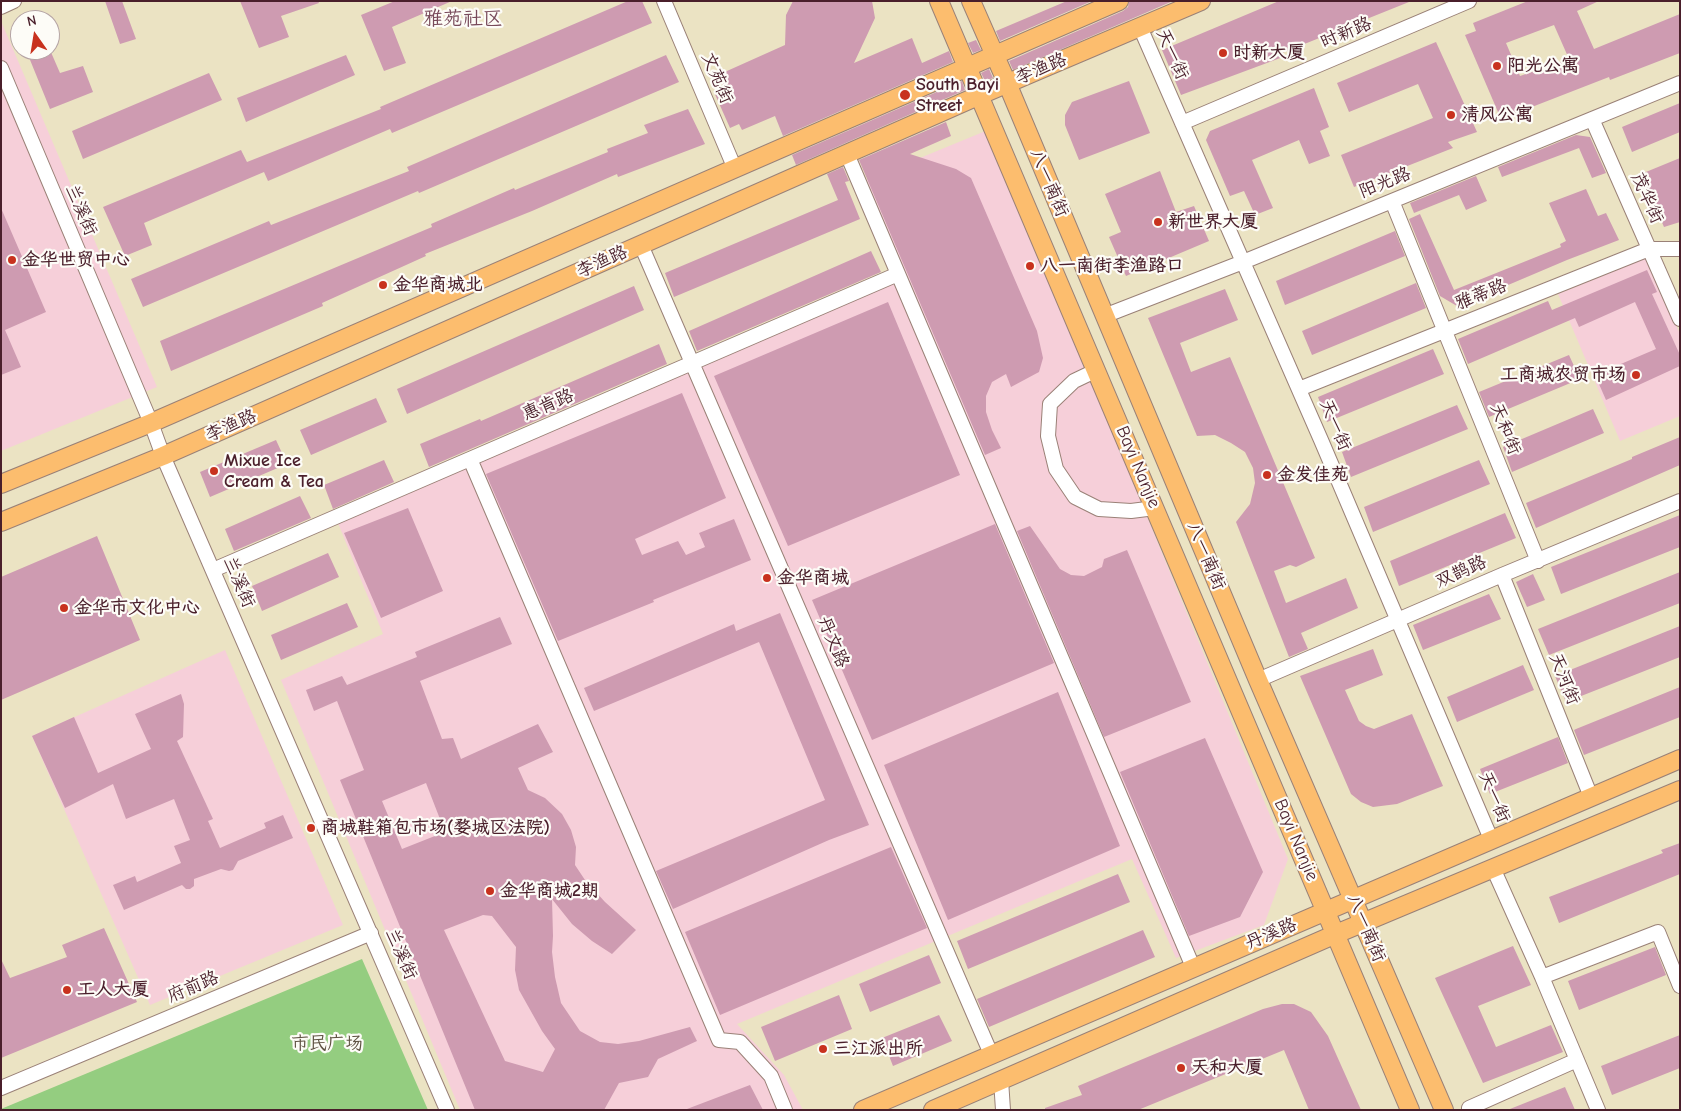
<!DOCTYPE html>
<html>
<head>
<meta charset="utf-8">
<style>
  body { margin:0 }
  #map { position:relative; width:1681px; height:1111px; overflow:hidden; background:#ebe3c3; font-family:"Comic Neue",sans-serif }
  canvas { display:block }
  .frame { position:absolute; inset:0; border:2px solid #4a1f2b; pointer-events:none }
  .north { position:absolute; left:10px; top:10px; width:50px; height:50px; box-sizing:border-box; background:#fdfcf7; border:1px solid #b5a4a5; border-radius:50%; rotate:347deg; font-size:14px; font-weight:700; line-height:20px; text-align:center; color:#4a1f2b }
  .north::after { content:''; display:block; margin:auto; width:18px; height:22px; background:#c8321e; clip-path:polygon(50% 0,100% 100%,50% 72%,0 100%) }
</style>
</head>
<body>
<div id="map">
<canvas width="1681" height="1111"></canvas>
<div class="frame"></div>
<div class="north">N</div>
</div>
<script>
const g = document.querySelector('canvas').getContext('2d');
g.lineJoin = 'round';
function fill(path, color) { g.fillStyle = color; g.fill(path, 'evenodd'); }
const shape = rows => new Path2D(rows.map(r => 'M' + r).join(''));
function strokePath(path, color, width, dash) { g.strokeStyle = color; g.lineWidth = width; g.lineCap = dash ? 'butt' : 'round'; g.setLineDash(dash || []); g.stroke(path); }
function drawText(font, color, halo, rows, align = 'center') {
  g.font = font + ' "Comic Neue","LXGW WenKai TC",sans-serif'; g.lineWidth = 4.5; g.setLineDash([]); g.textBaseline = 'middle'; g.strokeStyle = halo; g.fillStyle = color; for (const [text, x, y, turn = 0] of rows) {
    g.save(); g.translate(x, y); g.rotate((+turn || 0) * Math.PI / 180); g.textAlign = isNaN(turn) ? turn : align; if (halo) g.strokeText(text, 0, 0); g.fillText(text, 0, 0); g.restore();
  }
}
fill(shape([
  [1,21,157,387,1,451],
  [988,130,1288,859,1264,925,1176,958,1132,859,737,1024,784,1075,803,1110,460,1110,281,680,383,634,338,523,895,283,852,186],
  [1646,258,1680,334,1680,416,1620,441,1558,294],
  [225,650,343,925,150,1005,32,736]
]), '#f6cfd9');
fill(shape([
  [362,959,428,1110,1,1110,1,1109]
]), '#94cd80');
fill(shape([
  [105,1,122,1,136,39,120,44],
  [240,1,318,1,319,3,281,16,289,37,259,48],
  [395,1,452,1,392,27,406,63,384,71,361,15],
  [628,1,642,1,652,23,392,133,390,129,268,181,264,172,144,223,152,245,125,256,103,207,241,150,247,162,381,109,380,107],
  [793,1,872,1,875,18,854,63,912,38,922,63,949,51,953,62,783,136,775,116,742,130,739,124,730,128,714,92,724,88,718,75,785,45,786,15],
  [1067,1,1092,1,1000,41,996,31],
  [1129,1,1173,1,1013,70,1009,61,1123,11,1128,7],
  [1279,1,1409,2,1282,53,1283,57,1181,95,1162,50],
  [1528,1,1599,1,1577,11,1594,49,1680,14,1680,53,1610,80,1609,77,1501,119,1465,35,1476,31,1473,23],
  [1554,25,1569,59,1520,76,1506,43],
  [976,40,981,50,973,53,968,43],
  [1436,42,1477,132,1448,142,1453,148,1354,187,1341,155,1433,118,1418,84,1349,112,1337,83],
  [26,50,50,50,60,73,83,66,93,92,50,109],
  [346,55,355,75,246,122,237,98],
  [666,55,679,82,419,193,418,191,143,307,131,279,269,221,271,225,409,171,407,167],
  [989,69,993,78,985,81,981,73],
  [209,73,222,100,83,159,72,131],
  [962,81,965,90,796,165,792,155],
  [1129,81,1150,133,1079,160,1065,125,1065,115,1072,102],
  [1314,88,1329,127,1320,131,1330,156,1309,164,1299,140,1252,160,1273,208,1255,215,1244,191,1230,196,1206,140,1210,131],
  [1680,103,1680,132,1632,152,1622,127],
  [688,109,705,144,618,177,617,174,532,211,425,254,426,256,322,303,323,306,171,371,160,341,432,227,431,224,514,188,515,190,608,152,607,149,648,133,644,125],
  [946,122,951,136,910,154,956,169,971,178,1037,331,1043,358,1039,372,1011,387,1006,374,992,382,986,396,986,412,992,430,1001,448,985,455,859,160],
  [1576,135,1590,137,1606,173,1592,178,1579,148,1502,177,1498,167],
  [1680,158,1680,222,1664,227,1641,174],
  [843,167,849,181,845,182,860,219,674,297,665,273,838,200,827,174],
  [1160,171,1176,212,1194,206,1209,241,1126,276,1109,237,1121,232,1105,194],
  [1476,176,1487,201,1466,210,1459,195,1414,213,1410,203],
  [1586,189,1598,216,1606,213,1619,240,1567,260,1461,305,1462,309,1440,296,1409,219,1420,214,1454,290,1561,247,1560,244,1566,241,1549,203],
  [1,208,46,312,5,330,21,367,1,375],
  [1395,231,1405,256,1285,305,1276,281],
  [871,251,881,272,697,351,689,331],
  [1647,270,1657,292,1652,294,1680,355,1680,366,1606,400,1595,375,1656,349,1635,302,1579,327,1575,318,1468,364,1458,339,1548,301,1552,310],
  [1416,283,1426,308,1312,355,1302,331],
  [634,286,644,310,407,414,397,389],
  [1225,289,1238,320,1180,343,1191,372,1230,357,1315,558,1296,567,1290,565,1274,571,1286,603,1346,578,1358,608,1301,633,1308,649,1289,657,1236,522,1250,504,1255,483,1253,468,1245,452,1231,443,1215,435,1197,436,1148,318],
  [888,302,960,475,788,546,714,376],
  [659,344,667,364,429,467,420,444,480,419,481,421],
  [1433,349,1444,374,1327,422,1318,397],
  [1569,355,1580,379,1489,417,1479,392],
  [682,393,726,498,635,539,642,555,678,541,686,555,705,547,699,533,734,519,751,560,653,600,654,602,558,641,486,474],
  [376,398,387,422,311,455,300,430],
  [1457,405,1468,429,1351,477,1342,452],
  [1593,409,1604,433,1512,472,1503,447],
  [1680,437,1680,465,1536,528,1526,503,1632,459,1632,457],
  [276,440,287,464,210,497,200,472],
  [384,460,394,482,333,509,324,485],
  [1479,460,1490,484,1373,532,1364,507],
  [300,496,311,518,234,551,225,529],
  [408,508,443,591,381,618,344,533],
  [1505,513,1516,538,1399,586,1390,561],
  [1680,515,1680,547,1561,594,1551,567],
  [995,524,1054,663,872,740,812,600],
  [1030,526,1060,569,1071,575,1084,576,1102,567,1104,559,1127,550,1191,702,1104,737,1017,531],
  [97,536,140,640,1,700,1,577],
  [328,553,339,577,262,611,252,586],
  [1680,572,1680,603,1549,655,1538,629],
  [1533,574,1545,600,1527,607,1516,582],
  [1489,594,1501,619,1423,650,1413,625],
  [347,603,358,627,281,660,271,635],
  [780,613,869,825,829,840,673,909,656,871,825,800,759,642,594,711,584,688,734,624,736,631],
  [500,617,512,644,420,681,442,739,453,738,461,759,538,724,553,752,518,768,528,790,545,798,562,814,571,830,576,847,575,865,585,880,605,902,636,930,612,954,592,941,572,924,552,899,553,936,552,952,555,977,561,1003,580,1031,600,1042,618,1044,639,1041,690,1027,697,1041,658,1059,648,1077,619,1083,604,1110,475,1110,340,780,364,770,337,701,314,711,306,690,342,676,347,685,417,657,415,652],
  [426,783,445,832,402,849,382,801],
  [483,915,492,916,516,947,515,970,519,990,542,1031,555,1049,543,1072,505,1061,444,930],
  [1680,626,1680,657,1566,702,1555,676],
  [1373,649,1383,675,1345,690,1359,721,1366,726,1374,729,1412,714,1443,786,1397,804,1373,807,1361,802,1351,794,1300,676],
  [1523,665,1534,690,1457,722,1447,697],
  [1680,687,1680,717,1584,755,1574,730,1576,729],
  [1058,692,1120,846,948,920,884,765],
  [181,694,184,704,183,737,177,741,213,819,208,821,220,848,266,828,264,823,283,815,293,838,238,861,233,870,229,871,221,869,194,879,194,886,190,889,186,889,182,885,124,910,113,885,135,876,137,882,181,863,174,846,190,840,174,799,126,819,113,784,65,808,32,736,74,717,98,773,151,749,135,714],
  [1558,737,1568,763,1490,794,1480,769],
  [1205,738,1263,872,1240,917,1189,936,1120,772],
  [1680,843,1680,874,1559,923,1549,897,1663,853,1661,850],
  [891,847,927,928,720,1015,685,932],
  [1118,874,1130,902,968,969,957,941],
  [104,928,137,1002,1,1058,1,959,10,978,67,957,62,945],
  [1143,930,1155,957,989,1027,977,999],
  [1513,946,1531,985,1478,1006,1496,1047,1551,1025,1563,1052,1483,1083,1435,978],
  [1655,947,1666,975,1579,1010,1568,981],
  [929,955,941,983,870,1012,859,984],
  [839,995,852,1029,775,1061,761,1027],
  [1282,1004,1294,1004,1311,1012,1328,1036,1361,1110,1309,1110,1284,1050,1138,1110,1045,1110,1045,1108,1082,1095,1078,1086,1263,1009],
  [939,1015,952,1041,893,1066,882,1038],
  [1680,1035,1680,1068,1612,1095,1601,1066],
  [750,1085,763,1110,687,1110,687,1109],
  [1565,1087,1575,1110,1511,1110,1510,1109]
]), '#ce9bb1');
const minor = shape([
  [664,1,735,169],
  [1,7,14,1],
  [1140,27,1321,440,1491,839],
  [1,68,151,423,163,456,447,1110],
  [1592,119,1680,319],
  [1182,123,1469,1],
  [847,154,1193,967],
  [1392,201,1538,561],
  [641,245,991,1054],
  [1104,316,1243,262,1680,83],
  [1097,370,1074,381,1050,404,1048,436,1056,469,1075,497,1099,509,1131,511,1155,508],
  [1299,389,1649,249,1680,249],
  [470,459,719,1040,740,1042,771,1076,785,1110],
  [213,570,898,274],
  [1502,575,1591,797],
  [1258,680,1502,575,1680,501],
  [1493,868,1542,977,1598,1110],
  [1542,977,1658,932,1680,986],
  [1001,1080,1003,1110],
  [1,1088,371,933],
  [1469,1108,1577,1060]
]);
const major = shape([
  [939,1,1410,1110],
  [971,1,1007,83,1258,680,1444,1110],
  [1,484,151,423,1119,1],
  [1,522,163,456,980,95,1201,1],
  [863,1110,1680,759],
  [933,1110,1336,934,1680,790]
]);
strokePath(minor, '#9a8177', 16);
strokePath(major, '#9a8177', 20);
strokePath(minor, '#fff', 14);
strokePath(major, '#fcbd6e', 18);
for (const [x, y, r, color] of [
  [1223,53,5,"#c8321e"],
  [1497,66,5,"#c8321e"],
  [905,95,6,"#c8321e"],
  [1451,115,5,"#c8321e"],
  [1158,222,5,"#c8321e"],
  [12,260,5,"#c8321e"],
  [1030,266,5,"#c8321e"],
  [383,285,5,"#c8321e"],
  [1636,375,5,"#c8321e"],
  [214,471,5,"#c8321e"],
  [1267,475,5,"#c8321e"],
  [767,578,5,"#c8321e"],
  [64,608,5,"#c8321e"],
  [311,828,5,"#c8321e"],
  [490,891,5,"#c8321e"],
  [67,990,5,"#c8321e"],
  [823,1049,5,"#c8321e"],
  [1181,1068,5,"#c8321e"]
]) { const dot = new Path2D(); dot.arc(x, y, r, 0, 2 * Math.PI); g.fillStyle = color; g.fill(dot); strokePath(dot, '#fdfcf7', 2); }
drawText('18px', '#4a1f2b', '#fdfcf7', [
  ["时新路",1346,33,-23],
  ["天一街",1172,54,66],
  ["李渔路",1041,69,-23],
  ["文苑街",717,78,67],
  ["八一南街",1049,183,67],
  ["阳光路",1385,183,-22],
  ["茂华街",1647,198,66],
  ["兰溪街",81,210,67],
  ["李渔路",602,262,-24],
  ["雅蒂路",1481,295,-22],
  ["惠肯路",548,405,-23],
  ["天一街",1335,425,67],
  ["李渔路",231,426,-24],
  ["天和街",1505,429,68],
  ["Bayi Nanjie",1138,467,67],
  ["八一南街",1206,556,67],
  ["双鹊路",1461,572,-24],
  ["兰溪街",239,582,67],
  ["丹文路",833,642,67],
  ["天河街",1564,679,68],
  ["天一街",1494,797,67],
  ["Bayi Nanjie",1296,840,67],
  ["八一南街",1366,928,67],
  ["丹溪路",1271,934,-23],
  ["兰溪街",401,954,67],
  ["府前路",193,987,-23]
]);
drawText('bold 18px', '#4a1f2b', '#fdfcf7', [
  ["时新大厦",1233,53],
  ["阳光公寓",1507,66],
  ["South Bayi",916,85],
  ["Street",916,106],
  ["清风公寓",1461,115],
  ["新世界大厦",1168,222],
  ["金华世贸中心",22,260],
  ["八一南街李渔路口",1040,266],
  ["金华商城北",393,285],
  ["工商城农贸市场",1626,375,"right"],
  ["Mixue Ice",224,461],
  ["Cream & Tea",224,482],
  ["金发佳苑",1277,475],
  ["金华商城",777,578],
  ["金华市文化中心",74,608],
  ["商城鞋箱包市场(婺城区法院)",321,828],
  ["金华商城2期",500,891],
  ["工人大厦",77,990],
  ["三江派出所",833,1049],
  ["天和大厦",1191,1068]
], 'left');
drawText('18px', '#605344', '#fdfcf7', [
  ["市民广场",327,1044]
]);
drawText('20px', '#784a5a', '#fdfcf7', [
  ["雅苑社区",463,19]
]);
</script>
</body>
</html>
